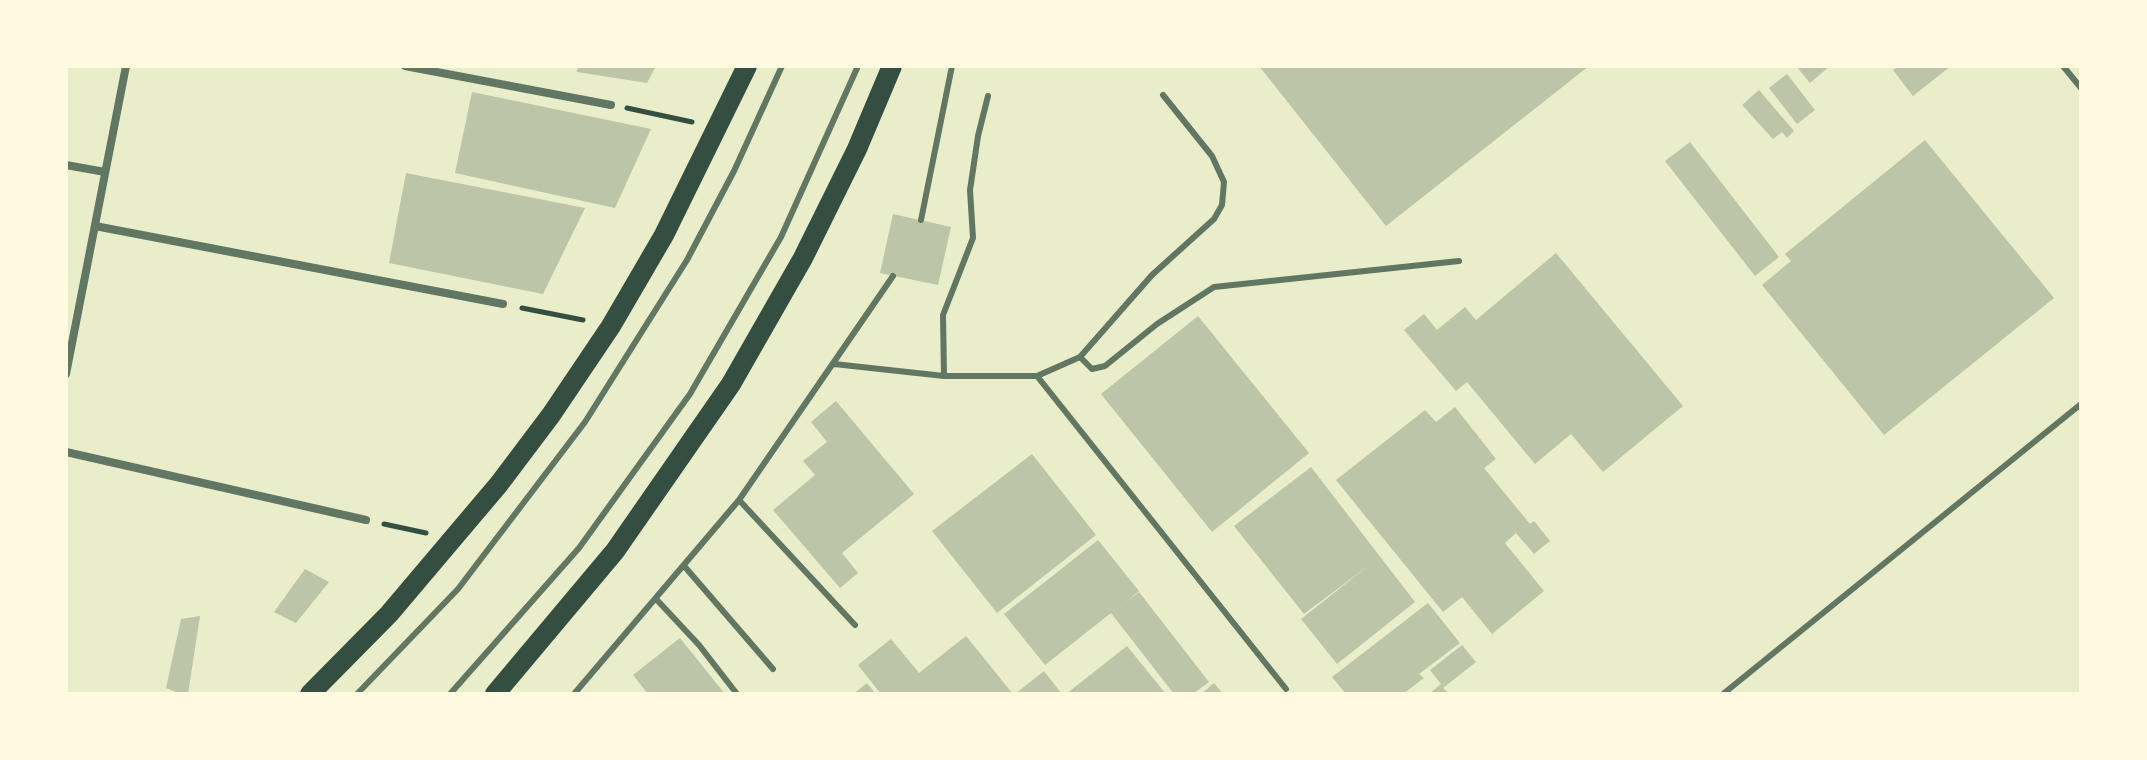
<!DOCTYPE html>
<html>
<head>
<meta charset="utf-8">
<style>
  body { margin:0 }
  #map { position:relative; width:2147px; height:760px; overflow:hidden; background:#e9edc9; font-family:"Crimson Pro",serif }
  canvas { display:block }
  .frame { position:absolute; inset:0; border:68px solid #fefae0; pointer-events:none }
</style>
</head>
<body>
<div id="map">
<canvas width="2147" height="760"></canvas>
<div class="frame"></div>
</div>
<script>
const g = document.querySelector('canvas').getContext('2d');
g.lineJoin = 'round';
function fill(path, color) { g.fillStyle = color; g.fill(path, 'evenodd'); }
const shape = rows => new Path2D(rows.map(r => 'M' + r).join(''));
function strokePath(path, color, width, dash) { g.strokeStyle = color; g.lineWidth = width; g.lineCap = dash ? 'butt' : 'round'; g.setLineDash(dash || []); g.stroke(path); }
fill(shape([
  [578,66,656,66,647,83,577,72],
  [1259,66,1589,66,1386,226],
  [1796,66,1830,66,1810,83],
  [1899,66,1951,66,1913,96,1893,70],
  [1787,74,1815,110,1797,124,1769,88],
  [1759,90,1794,131,1787,138,1782,132,1773,139,1742,105],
  [472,92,651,129,615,208,455,173],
  [1925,140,2054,298,1884,435,1762,285,1791,261,1785,254],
  [1690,142,1779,257,1755,276,1665,161],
  [406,173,585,208,543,294,389,263],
  [893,214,951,227,938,285,880,273],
  [1556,253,1683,406,1603,472,1571,434,1535,464,1467,382,1456,391,1404,330,1424,314,1437,330,1465,307,1476,320],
  [1198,316,1309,453,1212,532,1101,394],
  [836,401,914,494,842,553,858,573,840,588,773,510,815,475,803,461,827,442,811,422],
  [1455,407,1496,459,1484,468,1530,524,1534,521,1550,541,1534,554,1516,533,1505,543,1544,591,1492,634,1462,597,1443,612,1336,480,1425,410,1436,422],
  [1032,454,1096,535,997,613,932,531],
  [1311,467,1415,602,1337,664,1301,619,1368,566,1304,614,1234,526],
  [1098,540,1139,591,1124,604,1139,592,1209,682,1193,694,1174,694,1111,613,1045,665,1004,614],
  [305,569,329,582,296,623,274,612],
  [1428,603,1460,643,1419,674,1424,678,1403,694,1346,694,1332,677],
  [200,616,188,694,181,694,166,688,181,619],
  [966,636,1013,694,881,694,858,665,891,639,919,673],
  [680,638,725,694,648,694,633,675],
  [1462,645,1476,662,1443,688,1449,694,1429,694,1441,684,1430,670],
  [1127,646,1166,694,1066,694],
  [1044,671,1062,694,1015,694],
  [867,683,876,694,853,694],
  [1214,683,1223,694,1201,694]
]), '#bcc5a7');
strokePath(shape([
  [627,108,692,122],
  [522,308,583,320],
  [384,524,426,533]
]), '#344e41', 5);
strokePath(shape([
  [2063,66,2081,88],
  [921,220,952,66],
  [1080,357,1092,369,1105,366,1157,324,1214,287,1459,261],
  [834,364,944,376,1037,376,1080,357,1152,275,1214,219,1222,205,1224,182,1212,156,1163,95],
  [944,376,943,315,973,238,970,190,978,136,988,96],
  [1037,376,1286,689],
  [739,500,855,625],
  [685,567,773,669],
  [657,600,699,645,737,694],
  [357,694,458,589,585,422,687,260,734,171,782,66],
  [450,694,579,548,690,394,781,237,858,66],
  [574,694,739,500,893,276],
  [1723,694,2081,404]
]), '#617663', 6);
strokePath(shape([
  [405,66,611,105],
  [66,165,105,172],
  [95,226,503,304],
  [66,374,126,66],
  [66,452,366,520]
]), '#617663', 8);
strokePath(shape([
  [310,694,389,614,499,484,551,415,611,326,664,235,747,66],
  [495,694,615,551,731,384,803,258,857,149,892,66]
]), '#344e41', 20);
</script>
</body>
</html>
